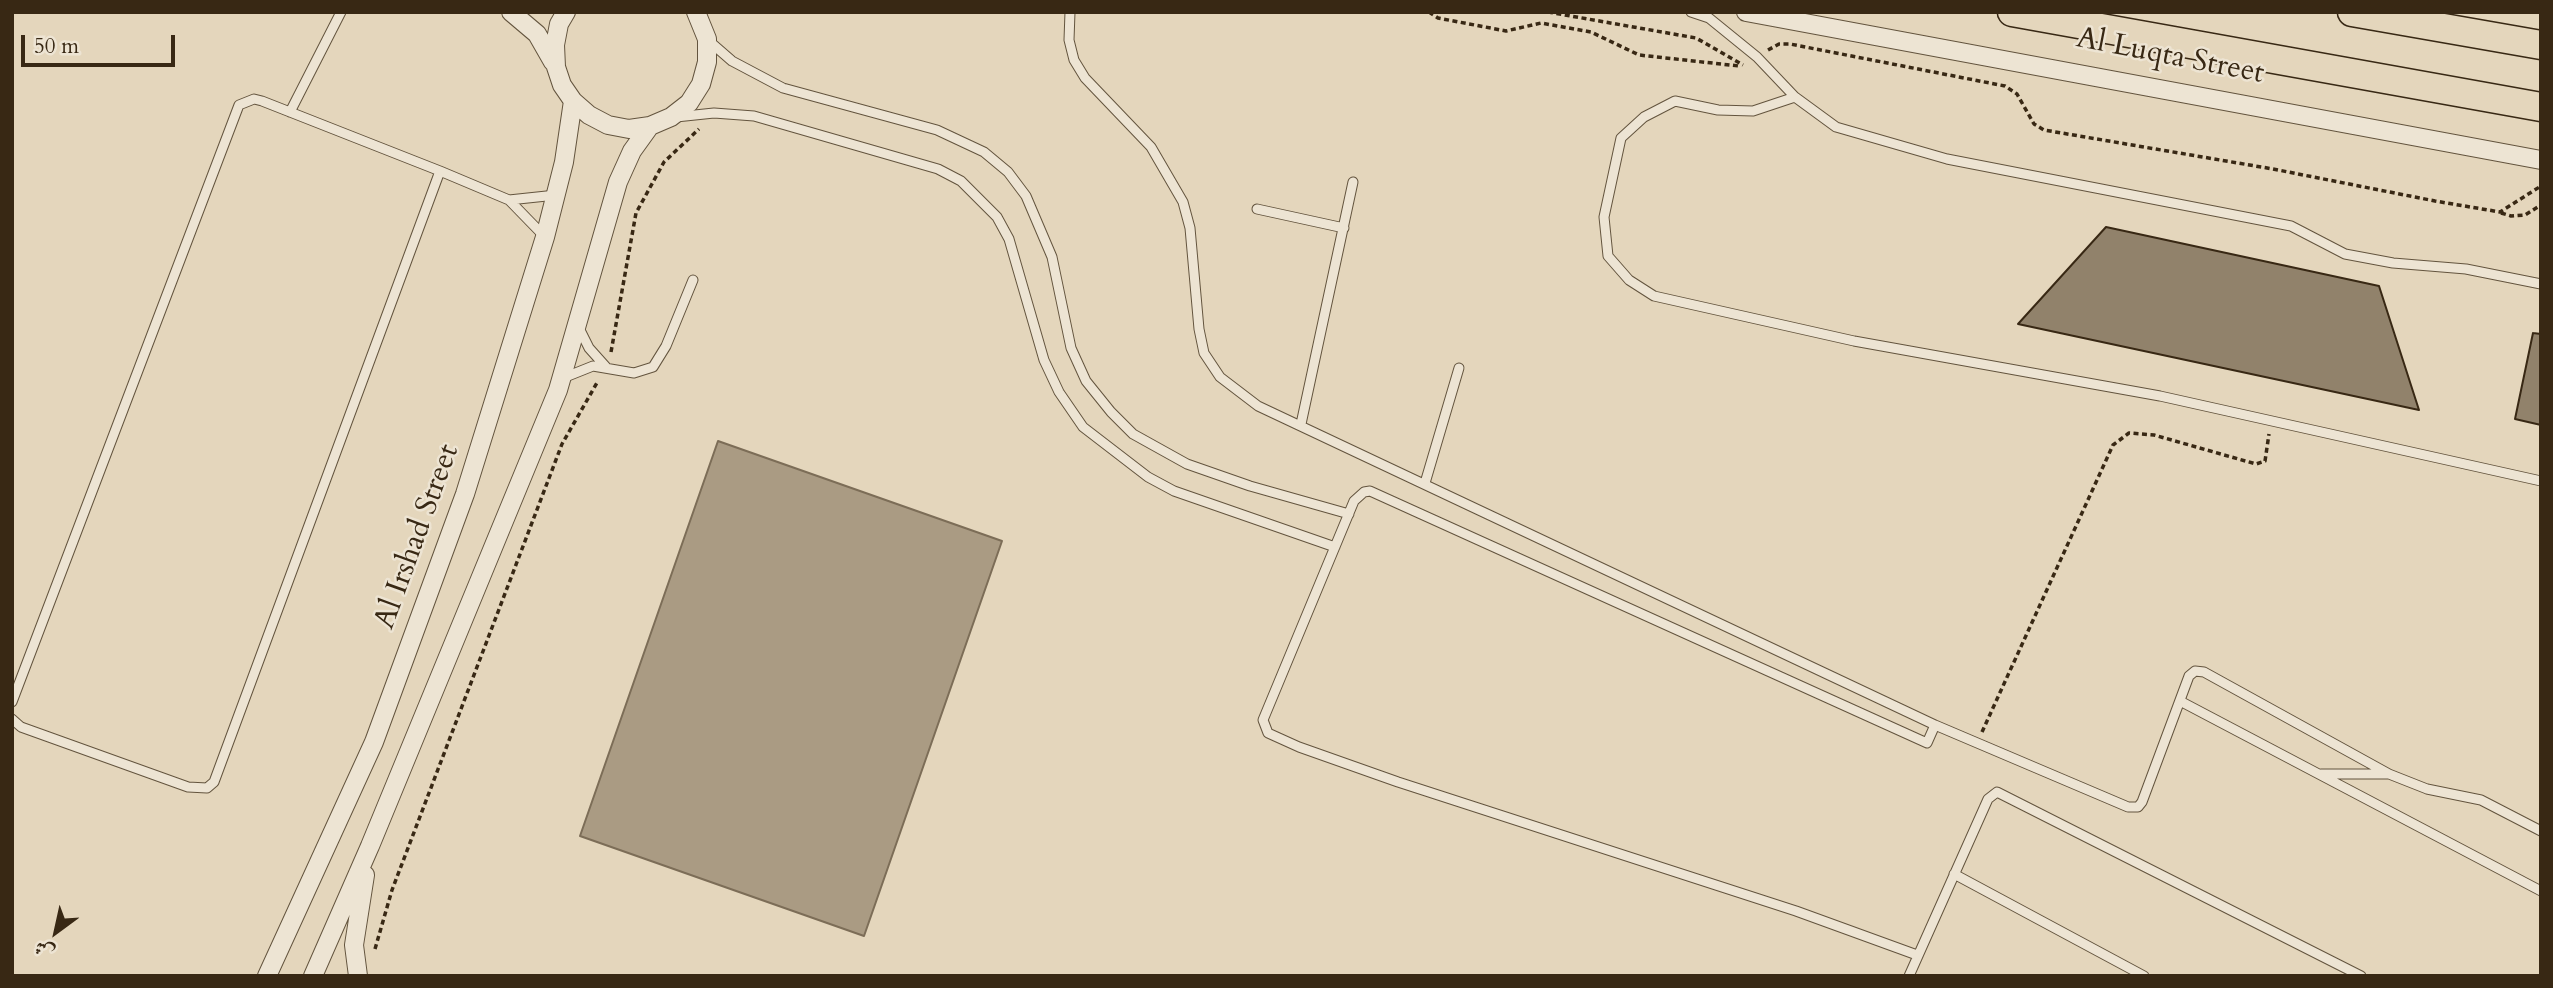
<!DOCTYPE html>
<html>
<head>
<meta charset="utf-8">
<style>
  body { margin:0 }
  #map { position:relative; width:2553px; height:988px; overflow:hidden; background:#e4d6bc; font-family:Cardo,Amiri,serif }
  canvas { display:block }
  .frame { position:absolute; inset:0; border:14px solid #382814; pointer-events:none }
  .north { position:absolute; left:21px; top:897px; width:70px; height:70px; -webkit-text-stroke:5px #ede4d3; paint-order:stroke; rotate:213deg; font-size:19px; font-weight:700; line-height:28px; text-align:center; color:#382814 }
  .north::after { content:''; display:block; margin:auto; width:24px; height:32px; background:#382814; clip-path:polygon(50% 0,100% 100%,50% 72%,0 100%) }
  .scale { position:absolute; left:21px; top:35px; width:154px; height:32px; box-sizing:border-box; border:4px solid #382814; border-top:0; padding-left:9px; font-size:21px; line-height:24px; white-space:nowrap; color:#382814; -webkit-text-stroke:5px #ede4d3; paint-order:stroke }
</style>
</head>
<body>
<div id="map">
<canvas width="2553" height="988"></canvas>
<div class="frame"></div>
<div class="north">ش</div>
<div class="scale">50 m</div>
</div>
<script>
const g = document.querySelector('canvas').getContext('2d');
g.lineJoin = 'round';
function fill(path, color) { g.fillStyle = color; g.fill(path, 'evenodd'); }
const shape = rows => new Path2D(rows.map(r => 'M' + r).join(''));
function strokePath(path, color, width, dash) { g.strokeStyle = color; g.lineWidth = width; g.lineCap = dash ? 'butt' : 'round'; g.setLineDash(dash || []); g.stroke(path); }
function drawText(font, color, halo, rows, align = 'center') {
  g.font = font + ' Cardo,serif'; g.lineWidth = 5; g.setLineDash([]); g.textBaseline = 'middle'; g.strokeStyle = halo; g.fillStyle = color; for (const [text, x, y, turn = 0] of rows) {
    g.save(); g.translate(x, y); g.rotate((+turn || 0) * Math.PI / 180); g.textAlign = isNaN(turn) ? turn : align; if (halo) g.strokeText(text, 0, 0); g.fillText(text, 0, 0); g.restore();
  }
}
const water = shape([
  [718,441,1002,541,864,936,580,836,718,441]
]);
fill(water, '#aa9b83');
strokePath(water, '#7c6d57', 2);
const building = shape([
  [2106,227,2379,286,2419,410,2018,324,2106,227],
  [2533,333,2541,334,2541,425,2515,419,2533,333]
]);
fill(building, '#91826b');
strokePath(building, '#382814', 2);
const lane = shape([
  [1070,12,1069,40,1074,60,1085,78,1151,147,1183,202,1190,228,1199,329,1204,353,1220,377,1258,406,1935,725,2128,807,2138,807,2142,802,2189,676,2195,671,2204,672,2389,774,2427,789,2481,800,2541,831],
  [1691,12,1709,18,1757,57,1795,97,1836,127,1947,159,2291,226,2345,254,2393,263,2466,269,2541,284],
  [709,41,732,61,783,88,937,130,984,152,1008,172,1026,196,1052,257,1071,348,1086,381,1111,412,1133,434,1187,464,1250,486,1349,514],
  [1795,97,1753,111,1718,110,1675,101,1644,117,1621,138,1604,217,1608,256,1629,280,1654,296,1854,341,2160,396,2541,481],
  [290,112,341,12],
  [676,117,714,113,754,116,938,169,961,181,997,217,1009,239,1044,360,1059,392,1083,427,1148,477,1174,491,1335,547],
  [440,171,509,200,544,236],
  [509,200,556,195],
  [1257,209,1344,228],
  [578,326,589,348,606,367],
  [563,378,593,366,634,373,653,367,666,346,693,280],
  [1301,424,1353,182],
  [1425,483,1459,368],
  [2180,701,2541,891],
  [12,702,239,105,254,99,262,101,440,171,214,782,207,788,188,787,21,727,12,719],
  [2321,774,2387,774],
  [1954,874,2144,976],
  [1917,955,1796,911,1398,782,1299,747,1268,733,1263,720,1354,501,1364,492,1370,491,1927,743,1935,725],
  [1909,976,1988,799,1997,792,2361,976]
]);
const street = shape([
  [511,12,537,34,553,62],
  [566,12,559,24,555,45,556,67,562,85,573,101,589,115,608,125,629,129,650,126,671,117,689,103,701,84,707,62,707,39,696,12],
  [1746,12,2541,160],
  [267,976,374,742,465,494,545,237,564,162,573,101],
  [313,976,370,846,558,390,618,182,632,151,650,126],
  [358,976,354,945,365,875]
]);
const primary = shape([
  [2012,12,2541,107],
  [2352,12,2541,45]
]);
strokePath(lane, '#63543e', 11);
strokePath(street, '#63543e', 20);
strokePath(primary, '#382814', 31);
strokePath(shape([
  [1429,12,1438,18,1506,31,1541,23,1591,32,1639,55,1739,66],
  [1548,12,1696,38,1743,65],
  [1768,50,1779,44,1790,44,2005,86,2017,94,2034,124,2044,130,2273,169,2435,201,2500,212,2541,186],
  [2501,213,2511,216,2525,215,2541,205],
  [611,352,636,213,664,162,699,129],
  [1982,732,2113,445,2129,433,2154,435,2256,464,2265,461,2269,434],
  [375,949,392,890,562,444,598,381]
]), '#382814', 3.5, [5, 3.5]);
strokePath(lane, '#ede4d3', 9);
strokePath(street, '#ede4d3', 18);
strokePath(primary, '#e4d6bc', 28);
drawText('30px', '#382814', '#ede4d3', [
  ["Al Luqta Street",2170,57,11],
  ["Al Irshad Street",418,537,-70]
]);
</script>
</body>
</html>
